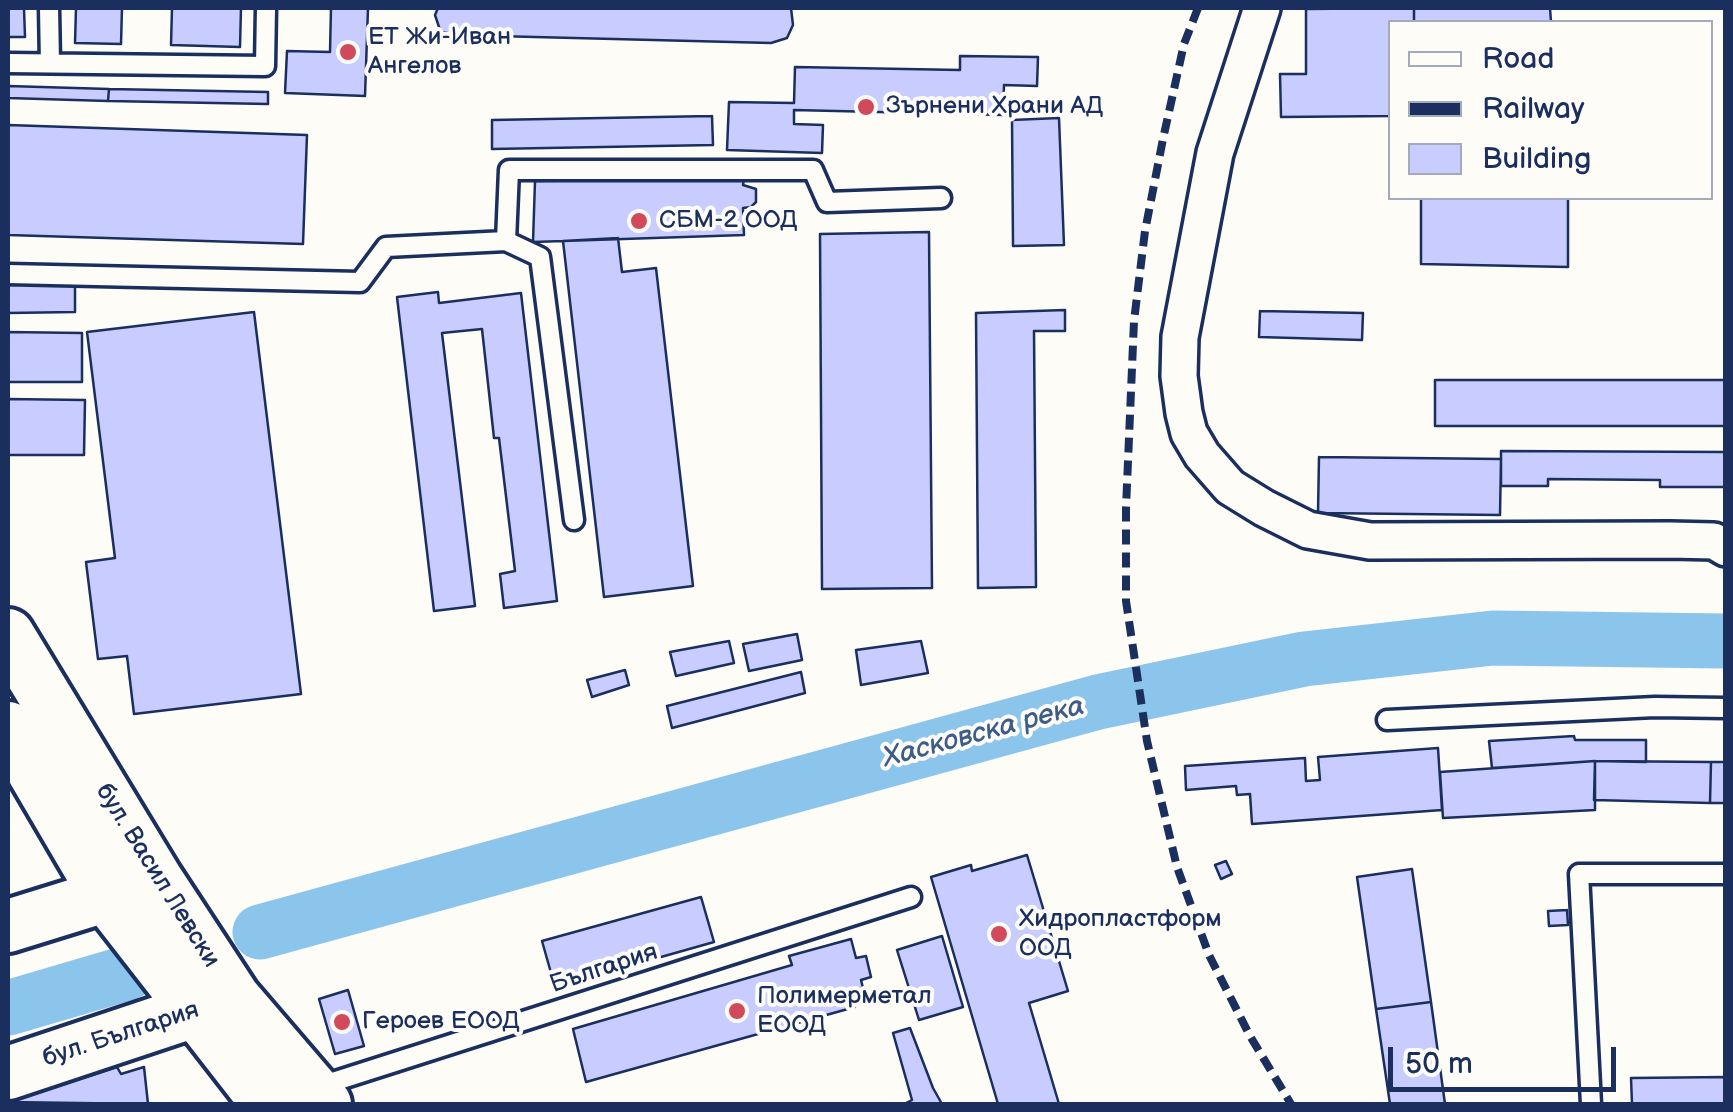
<!DOCTYPE html>
<html>
<head>
<meta charset="utf-8">
<style>
  body { margin:0 }
  #map { position:relative; width:1733px; height:1112px; overflow:hidden; background:#fdfcf7; font-family:"Balsamiq Sans",sans-serif }
  canvas { display:block }
  .frame { position:absolute; inset:0; border:10px solid #1b2f5e; pointer-events:none }
  .legend { position:absolute; left:1388px; top:20px; width:325px; height:180px; box-sizing:border-box; background:#fdfcf7; border:2px solid #a3aaba; margin:0; padding:12px 18px; list-style:none; font-size:30px; color:#1b2f5e }
  .legend li { display:flex; align-items:center; gap:20px; height:50px }
  .legend b { width:50px; border:2px solid #a3aaba }
  .scale { position:absolute; left:1388px; top:1047px; width:228px; height:45px; box-sizing:border-box; border:5px solid #1b2f5e; border-top:0; padding-left:12px; font-size:30px; line-height:35px; white-space:nowrap; color:#1b2f5e; -webkit-text-stroke:8px #fdfcf7; paint-order:stroke }
</style>
</head>
<body>
<div id="map">
<canvas width="1733" height="1112"></canvas>
<div class="frame"></div>
<ul class="legend">
<li><b style="height:12px;background:#fdfcf7"></b>Road</li>
<li><b style="height:12px;background:#1b2f5e"></b>Railway</li>
<li><b style="height:28px;background:#c8ccfe"></b>Building</li>
</ul>
<div class="scale">50 m</div>
</div>
<script>
const g = document.querySelector('canvas').getContext('2d');
g.lineJoin = 'round';
const shape = rows => new Path2D(rows.map(r => 'M' + r).join(''));
function strokePath(path, color, width, dash) { g.strokeStyle = color; g.lineWidth = width; g.lineCap = dash ? 'butt' : 'round'; g.setLineDash(dash || []); g.stroke(path); }
function fill(path, color) { g.fillStyle = color; g.fill(path, 'evenodd'); }
function drawText(font, color, halo, rows, align = 'center') {
  g.font = font + ' "Balsamiq Sans",sans-serif'; g.lineWidth = 8; g.setLineDash([]); g.textBaseline = 'middle'; g.strokeStyle = halo; g.fillStyle = color; for (const [text, x, y, turn = 0] of rows) {
    g.save(); g.translate(x, y); g.rotate((+turn || 0) * Math.PI / 180); g.textAlign = isNaN(turn) ? turn : align; if (halo) g.strokeText(text, 0, 0); g.fillText(text, 0, 0); g.restore();
  }
}
strokePath(shape([
  [260,932,1098,702,1304,659,1493,638,1726,641],
  [8,1008,127,973]
]), '#8cc5eb', 55);
const building = shape([
  [8,8,24,8,25,37,8,37,8,8],
  [76,8,122,8,121,44,75,43,76,8],
  [172,8,241,8,240,47,171,45,172,8],
  [331,8,368,8,365,96,285,93,287,51,330,52,331,8],
  [438,8,791,8,793,25,787,38,771,43,456,35,443,32,439,27,435,15,438,8],
  [1414,8,1414,22,1390,22,1390,116,1281,117,1280,74,1306,74,1306,9,1414,8],
  [1414,8,1550,8,1551,22,1414,22,1414,8],
  [960,56,1038,57,1037,86,1004,85,1003,115,794,110,794,124,823,125,822,153,727,150,729,102,794,103,795,67,960,70,960,56],
  [8,86,109,89,108,101,8,98,8,86],
  [109,89,268,92,268,104,108,101,109,89],
  [712,116,713,145,492,149,492,120,712,116],
  [1059,118,1064,245,1013,246,1012,120,1059,118],
  [8,125,307,135,303,244,8,235,8,125],
  [744,179,743,185,756,189,756,202,751,207,743,208,744,235,533,242,535,181,744,179],
  [1421,198,1568,198,1568,267,1421,264,1421,198],
  [929,232,932,588,822,589,820,234,929,232],
  [618,238,622,272,656,268,693,586,604,597,563,241,618,238],
  [75,284,75,312,8,313,8,285,75,284],
  [438,292,439,303,521,293,557,601,504,608,500,574,515,571,499,438,494,438,482,329,442,333,475,606,434,611,397,297,438,292],
  [1065,310,1065,331,1034,331,1036,587,978,588,976,313,1065,310],
  [1260,311,1363,313,1362,340,1259,337,1260,311],
  [254,312,301,694,134,714,127,656,98,659,86,562,115,558,87,332,254,312],
  [8,332,82,333,82,382,8,382,8,332],
  [1435,380,1726,380,1726,426,1435,426,1435,380],
  [8,399,85,400,84,455,8,455,8,399],
  [1501,451,1726,452,1726,487,1660,487,1660,480,1548,479,1548,486,1501,486,1501,451],
  [1319,457,1501,459,1500,515,1318,513,1319,457],
  [797,634,802,660,749,671,743,644,797,634],
  [729,641,734,663,676,676,670,652,729,641],
  [921,641,928,673,861,685,856,650,921,641],
  [625,670,629,685,592,697,587,680,625,670],
  [801,672,805,693,672,728,667,706,801,672],
  [1574,736,1575,740,1646,740,1646,762,1595,761,1492,768,1489,741,1574,736],
  [1438,748,1442,810,1252,824,1250,794,1237,795,1236,786,1186,790,1185,766,1305,758,1306,781,1320,780,1318,757,1438,748],
  [1595,761,1595,810,1443,818,1440,772,1595,761],
  [1595,761,1711,762,1710,803,1594,800,1595,761],
  [1711,762,1726,762,1726,803,1710,803,1711,762],
  [1027,855,1068,991,1029,1003,1059,1104,998,1104,931,877,971,865,972,871,1027,855],
  [1226,861,1232,874,1221,879,1215,865,1226,861],
  [1412,869,1431,1002,1376,1009,1357,877,1412,869],
  [701,897,714,942,555,987,542,941,701,897],
  [1567,910,1568,925,1549,926,1548,911,1567,910],
  [942,936,963,1007,919,1020,897,950,942,936],
  [851,939,856,958,866,956,871,977,861,980,863,988,850,992,855,1007,586,1082,573,1029,792,965,789,956,851,939],
  [348,990,364,1046,335,1054,319,999,348,990],
  [1431,1002,1445,1104,1390,1104,1376,1009,1431,1002],
  [910,1028,933,1088,942,1104,904,1104,912,1100,893,1033,910,1028],
  [117,1067,121,1074,144,1067,148,1104,8,1102,117,1067],
  [1726,1077,1726,1104,1632,1104,1631,1078,1726,1077]
]);
fill(building, '#c8ccfe');
strokePath(building, '#1b2f5e', 2.5);
const lane = shape([
  [49,8,50,63],
  [8,63,265,66,266,8],
  [506,241,540,257,574,520],
  [8,274,360,282,386,247,506,241,509,170,813,170,827,202,941,198],
  [1387,720,1655,707,1726,708],
  [317,1087,911,897],
  [1591,1104,1579,874,1726,874]
]);
const street = shape([
  [1262,8,1215,153,1180,337,1179,376,1184,413,1189,433,1202,455,1230,487,1264,508,1308,530,1370,541,1670,540,1714,541,1726,548]
]);
const secondary = shape([
  [8,635,156,879,234,998,325,1104],
  [8,728,107,897,268,1104],
  [8,926,140,885],
  [8,1073,224,1001]
]);
strokePath(lane, '#1b2f5e', 25);
strokePath(street, '#1b2f5e', 42);
strokePath(secondary, '#1b2f5e', 60);
strokePath(lane, '#fdfcf7', 18);
strokePath(street, '#fdfcf7', 35);
strokePath(secondary, '#fdfcf7', 52);
strokePath(shape([
  [1198,8,1184,44,1163,139,1145,231,1134,321,1126,508,1126,601,1147,741,1177,867,1209,955,1250,1036,1291,1104]
]), '#1b2f5e', 8, [15, 8]);
for (const [x, y, r, color] of [
  [348,52,10,"#d1495b"],
  [866,107,10,"#d1495b"],
  [639,221,10,"#d1495b"],
  [999,934,10,"#d1495b"],
  [737,1011,10,"#d1495b"],
  [342,1022,10,"#d1495b"]
]) { const dot = new Path2D(); dot.arc(x, y, r, 0, 2 * Math.PI); g.fillStyle = color; g.fill(dot); strokePath(dot, '#fdfcf7', 4); }
drawText('25px', '#1b2f5e', '#fdfcf7', [
  ["ЕТ Жи-Иван",368,38],
  ["Ангелов",368,67],
  ["Зърнени Храни АД",886,107],
  ["СБМ-2 ООД",659,221],
  ["Хидропластформ",1019,920],
  ["ООД",1019,949],
  ["Полимерметал",757,997],
  ["ЕООД",757,1026],
  ["Героев ЕООД",362,1022]
], 'left');
drawText('25px', '#1b2f5e', '#fdfcf7', [
  ["бул. Васил Левски",157,876,58],
  ["България",604,969,-18],
  ["бул. България",121,1035,-18]
]);
drawText('italic 28px', '#3d5c88', '#fdfcf7', [
  ["Хасковска река",984,733,-15]
]);
</script>
</body>
</html>
